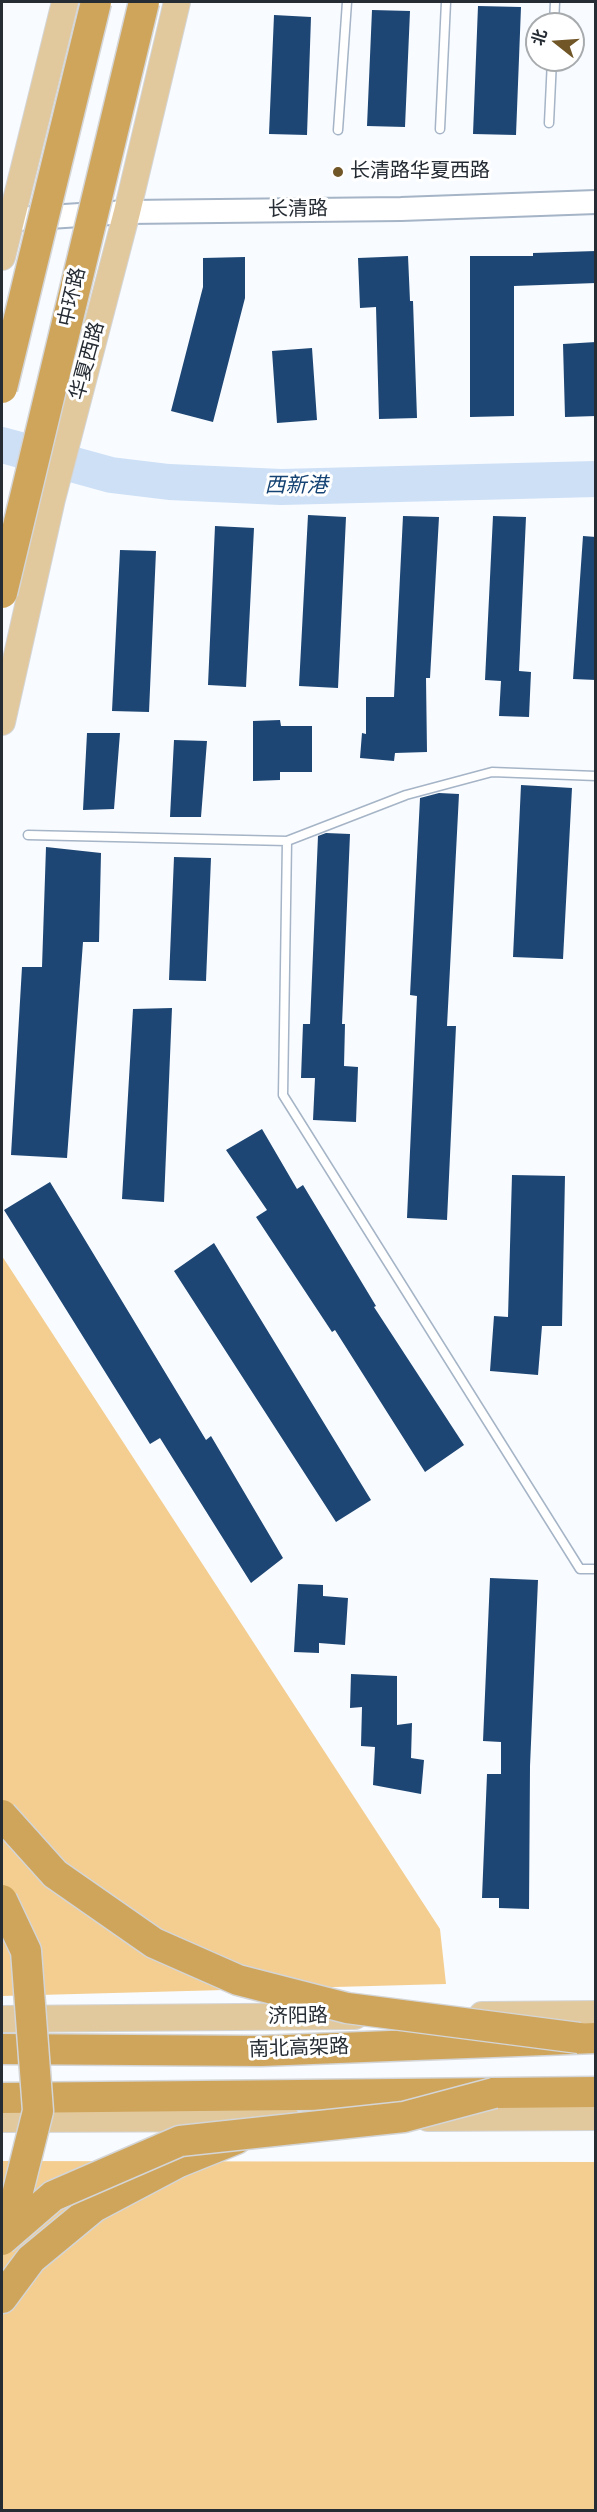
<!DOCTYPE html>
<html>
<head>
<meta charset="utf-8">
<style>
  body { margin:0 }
  #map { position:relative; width:597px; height:2512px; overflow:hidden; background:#f8fbff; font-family:"DM Sans","Noto Sans SC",sans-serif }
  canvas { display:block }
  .frame { position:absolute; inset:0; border:3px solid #262c33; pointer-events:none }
  .north { position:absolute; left:525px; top:12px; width:60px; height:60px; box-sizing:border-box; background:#fff; border:2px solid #a8abad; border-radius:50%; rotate:287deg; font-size:16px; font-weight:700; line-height:24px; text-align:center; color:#262c33 }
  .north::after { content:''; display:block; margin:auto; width:21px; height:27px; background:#715628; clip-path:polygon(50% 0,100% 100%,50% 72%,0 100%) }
</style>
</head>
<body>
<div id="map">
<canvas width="597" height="2512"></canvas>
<div class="frame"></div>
<div class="north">北</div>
</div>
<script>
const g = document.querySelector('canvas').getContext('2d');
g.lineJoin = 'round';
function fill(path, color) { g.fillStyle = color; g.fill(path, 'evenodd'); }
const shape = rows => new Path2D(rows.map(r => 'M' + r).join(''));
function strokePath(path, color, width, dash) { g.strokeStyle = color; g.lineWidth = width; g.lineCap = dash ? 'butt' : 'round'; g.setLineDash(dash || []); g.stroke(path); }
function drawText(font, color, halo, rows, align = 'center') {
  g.font = font + ' "DM Sans","Noto Sans SC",sans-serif'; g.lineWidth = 6; g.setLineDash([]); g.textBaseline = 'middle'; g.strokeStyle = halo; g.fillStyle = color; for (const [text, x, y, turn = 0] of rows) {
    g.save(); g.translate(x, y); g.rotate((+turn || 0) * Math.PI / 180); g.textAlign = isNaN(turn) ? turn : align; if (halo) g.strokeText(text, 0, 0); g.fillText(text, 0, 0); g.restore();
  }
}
fill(shape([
  [2,1256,440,1929,446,1984,2,1996],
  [2,2161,595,2162,595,2510,2,2510]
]), '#f4ce91');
strokePath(shape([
  [2,445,111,475,169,482,281,487,596,479]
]), '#cee0f6', 36);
fill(shape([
  [478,6,521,7,516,135,473,134],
  [372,10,410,11,405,127,367,126],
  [274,15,311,17,307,135,269,134],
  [596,251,596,283,514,286,514,416,470,417,470,256,533,256,533,253],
  [408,256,410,301,413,301,417,418,379,419,376,307,360,308,358,258],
  [245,257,245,298,213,422,171,411,203,287,203,258],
  [596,342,596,416,565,417,563,344],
  [312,348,317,420,277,423,272,351],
  [308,515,346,517,338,688,299,686],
  [403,516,439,517,430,678,426,678,427,752,395,753,394,761,360,758,362,733,366,734,366,697,394,697],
  [493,516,526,517,519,671,531,672,529,717,499,716,501,681,485,680],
  [215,526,254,528,246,687,208,685],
  [583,536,596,537,596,680,573,679],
  [120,550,156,551,149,712,112,711],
  [280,720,281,726,312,726,312,772,280,772,280,780,253,781,253,721],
  [87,733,120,733,114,809,83,810],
  [174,740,207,741,201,817,170,817],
  [521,785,572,788,563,959,513,957],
  [439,793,459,794,447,1026,456,1026,447,1220,407,1218,417,996,410,995,420,798],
  [326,833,350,834,342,1024,345,1024,344,1066,358,1067,356,1122,313,1120,315,1078,301,1078,303,1024,310,1024,318,836],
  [46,847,101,853,99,942,83,942,67,1158,11,1155,22,967,42,967],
  [174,857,211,858,206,981,169,980],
  [172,1008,164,1202,122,1199,133,1009],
  [262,1129,297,1189,303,1185,376,1306,374,1307,464,1445,425,1472,335,1330,332,1332,256,1217,267,1210,226,1150],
  [512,1175,565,1176,562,1326,542,1326,538,1375,490,1371,494,1316,508,1317],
  [50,1182,206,1440,211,1436,283,1558,251,1583,160,1438,150,1444,4,1210],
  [214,1243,371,1500,336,1522,174,1271],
  [490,1578,538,1580,530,1766,529,1909,499,1908,499,1898,482,1898,487,1774,501,1774,501,1742,483,1741],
  [298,1584,323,1585,323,1596,348,1598,345,1645,319,1643,319,1653,294,1652],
  [351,1674,397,1676,397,1725,412,1723,411,1758,424,1760,421,1794,373,1785,375,1747,361,1746,362,1707,350,1708]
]), '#1d4674');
const lane = shape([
  [554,24,555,2],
  [549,123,552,60],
  [440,129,446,2],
  [338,130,347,2],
  [28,835,287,841,406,795,492,772,596,776],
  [287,841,283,1095,580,1569,596,1569]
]);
const secondary = shape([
  [2,220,127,212,401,209,596,202]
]);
const primary = shape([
  [2,257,65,2],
  [2,722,52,499,127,212,177,2],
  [482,2015,596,2014],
  [2,2019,355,2016],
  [428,2118,596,2117],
  [2,2119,286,2118]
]);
const highway = shape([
  [2,2049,261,2051,596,2038],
  [2,2098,596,2092],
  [2,2298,31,2259,94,2207,179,2162,236,2139]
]);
strokePath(lane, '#a5b4c6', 11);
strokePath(secondary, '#a5b4c6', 26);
strokePath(primary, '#d4d5d6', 28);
strokePath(highway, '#d4d5d6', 33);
strokePath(lane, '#fff', 8);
strokePath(secondary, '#fff', 22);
strokePath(primary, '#e2c99d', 26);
strokePath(highway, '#cfa55c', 30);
const highwayBridge = shape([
  [2,388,96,2],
  [2,593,144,2],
  [2,1815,55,1874,154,1943,238,1980,347,2008,579,2038],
  [2,1900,26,1951,38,2111,10,2223,2,2237],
  [2,2240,53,2196,180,2141,404,2117,494,2093]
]);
strokePath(highwayBridge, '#d4d5d6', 33, []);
strokePath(highwayBridge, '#cfa55c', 30);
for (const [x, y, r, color] of [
  [338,172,6,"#715628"]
]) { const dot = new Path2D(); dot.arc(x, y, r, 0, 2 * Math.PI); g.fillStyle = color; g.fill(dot); strokePath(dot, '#fff', 2); }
drawText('20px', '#262c33', '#fff', [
  ["长清路华夏西路",350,172]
], 'left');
drawText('20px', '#262c33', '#fff', [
  ["长清路",298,210,-1],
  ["中环路",73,297,-77],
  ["华夏西路",88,361,-75],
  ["济阳路",298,2017,-1],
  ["南北高架路",299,2049,-2]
]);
drawText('italic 21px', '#154373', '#fff', [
  ["西新港",296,486]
]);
</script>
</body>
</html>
